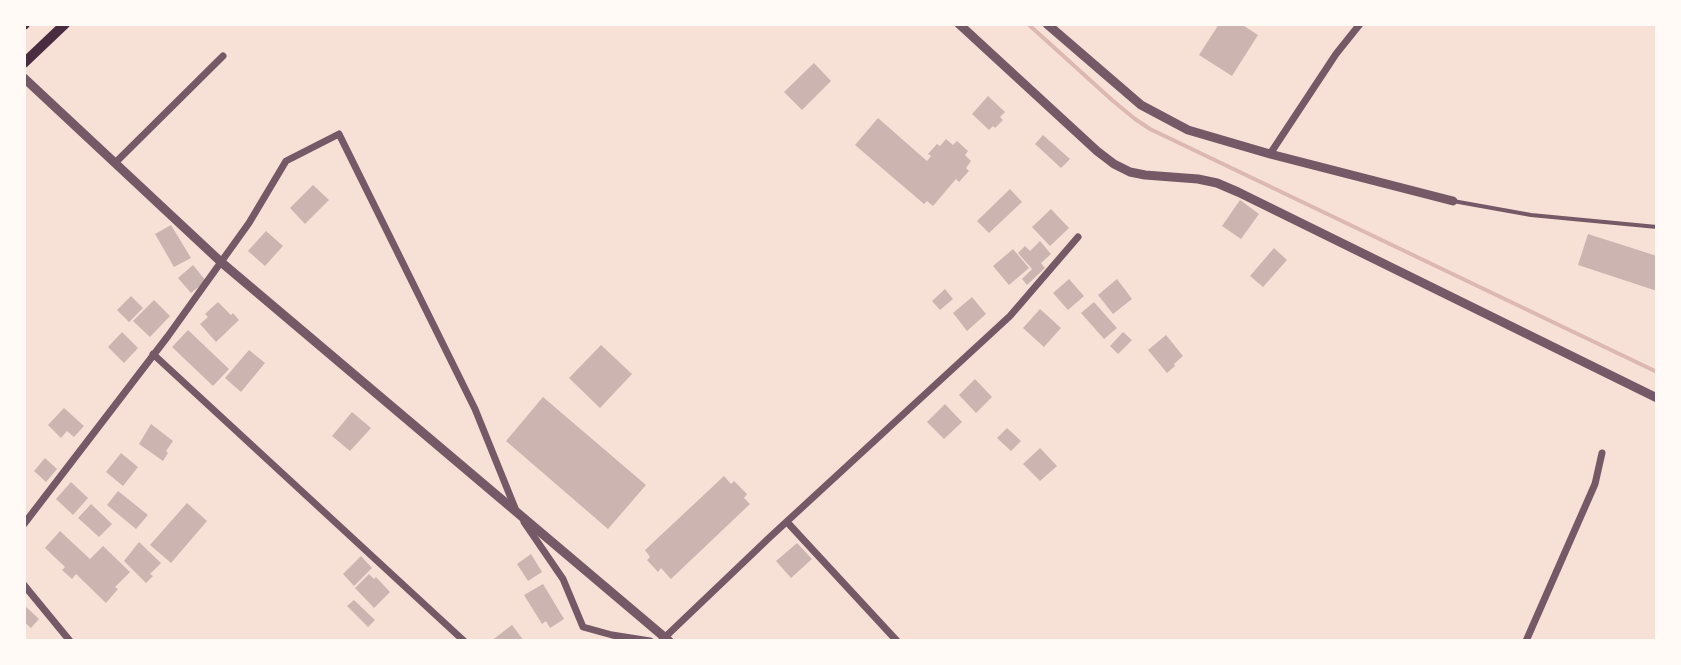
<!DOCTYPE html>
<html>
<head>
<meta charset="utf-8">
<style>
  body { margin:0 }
  #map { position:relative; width:1681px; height:665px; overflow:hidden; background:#f7e1d7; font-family:Ubuntu,sans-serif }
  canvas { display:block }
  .frame { position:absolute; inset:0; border:26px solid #fffaf5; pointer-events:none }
</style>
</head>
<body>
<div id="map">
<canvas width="1681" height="665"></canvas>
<div class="frame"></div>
</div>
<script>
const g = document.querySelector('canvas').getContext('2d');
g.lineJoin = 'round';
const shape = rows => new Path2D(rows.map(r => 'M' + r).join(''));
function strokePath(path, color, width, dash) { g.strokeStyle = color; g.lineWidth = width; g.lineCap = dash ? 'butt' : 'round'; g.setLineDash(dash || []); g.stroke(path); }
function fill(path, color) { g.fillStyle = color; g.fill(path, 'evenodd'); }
strokePath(shape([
  [1028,24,1112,100,1135,119,1150,129,1657,372]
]), '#dcb8b0', 4);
fill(shape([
  [1219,24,1241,24,1258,35,1232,76,1199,55],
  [814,63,831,81,802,110,784,92],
  [988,96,1005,112,1000,117,1003,120,995,128,993,126,989,130,972,114],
  [878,118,927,161,931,156,928,154,937,144,940,146,946,139,953,145,957,141,968,151,965,155,971,161,966,168,969,171,959,182,956,179,933,206,927,201,924,204,855,145],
  [1043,135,1070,159,1061,168,1035,144],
  [313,185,329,200,305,224,290,208],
  [1010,189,1022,202,989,233,977,221],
  [1240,200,1259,214,1241,239,1222,226],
  [1051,209,1069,228,1050,246,1032,227],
  [171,225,191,258,174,267,155,234],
  [266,231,283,246,265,266,248,251],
  [1588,234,1657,256,1657,291,1578,265],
  [1040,241,1051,254,1041,263,1045,268,1027,285,1022,279,1032,269,1018,253,1025,246,1030,251],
  [1274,248,1287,260,1263,287,1250,276],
  [1013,249,1029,268,1009,285,993,266],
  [193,265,206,281,191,293,178,278],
  [1069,279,1084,296,1068,310,1053,293],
  [1117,279,1132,299,1113,314,1098,295],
  [945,289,953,299,940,310,932,301],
  [131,296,143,308,129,322,117,310],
  [972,297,986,314,967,331,953,313],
  [154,300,170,316,150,337,133,321],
  [218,302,231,315,233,313,239,320,216,342,200,324,208,317,205,314],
  [1094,302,1117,328,1104,339,1081,313],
  [1040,309,1061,328,1044,347,1023,328],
  [188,330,229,369,213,386,172,347],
  [122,332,138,348,124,363,108,347],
  [1123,332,1132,340,1118,354,1110,346],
  [1166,335,1183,356,1174,364,1175,366,1167,373,1148,350],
  [601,345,632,374,600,408,569,378],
  [249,350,265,363,241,392,225,378],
  [975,379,992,397,976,413,959,395],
  [543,397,646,485,608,529,506,441],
  [945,404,962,422,944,439,927,422],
  [64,408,84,426,74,437,67,431,61,438,48,425],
  [352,412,371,428,350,451,332,436],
  [151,424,173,441,166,451,168,453,163,461,139,444],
  [1007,428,1021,441,1011,451,997,438],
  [1040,448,1057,466,1040,481,1023,464],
  [121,453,138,467,123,486,106,472],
  [45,458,57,469,46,482,34,471],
  [724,476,731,484,734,481,747,494,744,498,750,504,671,579,661,568,658,572,647,560,650,557,645,550],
  [71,482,88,498,73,515,56,499],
  [118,491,148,515,136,529,107,505],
  [187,503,207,521,171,563,150,545],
  [91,504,112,524,99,537,78,518],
  [60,531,90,559,103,546,130,572,115,587,118,589,106,603,76,574,72,579,62,570,65,567,45,548],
  [139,542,161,563,150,574,153,576,146,583,124,561],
  [797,543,812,559,791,578,776,561],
  [531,554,542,572,528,581,517,564],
  [361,556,372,568,354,586,343,574],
  [369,574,374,579,376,577,390,592,374,608,355,588],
  [543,584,564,619,550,628,546,621,542,624,524,595],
  [354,600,375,620,368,627,347,606],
  [24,605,39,619,31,628,24,622],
  [512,625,524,641,491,641]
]), '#ccb4b1');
strokePath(shape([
  [1453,201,1531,215,1657,227]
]), '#755966', 4);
strokePath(shape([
  [1270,154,1336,54,1360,24],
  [115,163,223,56],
  [153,354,464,641],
  [524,522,563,579,583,627,612,635,650,641],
  [787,522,897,641],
  [24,524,168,336,249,223,286,161,339,134,475,409,515,508],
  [24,585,70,641],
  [661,641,770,537,1010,316,1078,237],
  [1526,641,1595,484,1602,453]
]), '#755966', 7);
strokePath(shape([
  [959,24,1097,151,1114,164,1130,172,1145,175,1198,179,1217,183,1238,192,1657,398],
  [1047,24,1141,105,1188,130,1270,154,1453,201],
  [24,78,221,262,669,641]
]), '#755966', 9);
strokePath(shape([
  [24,25,25,24],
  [24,63,65,24]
]), '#4a2c40', 10);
</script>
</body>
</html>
